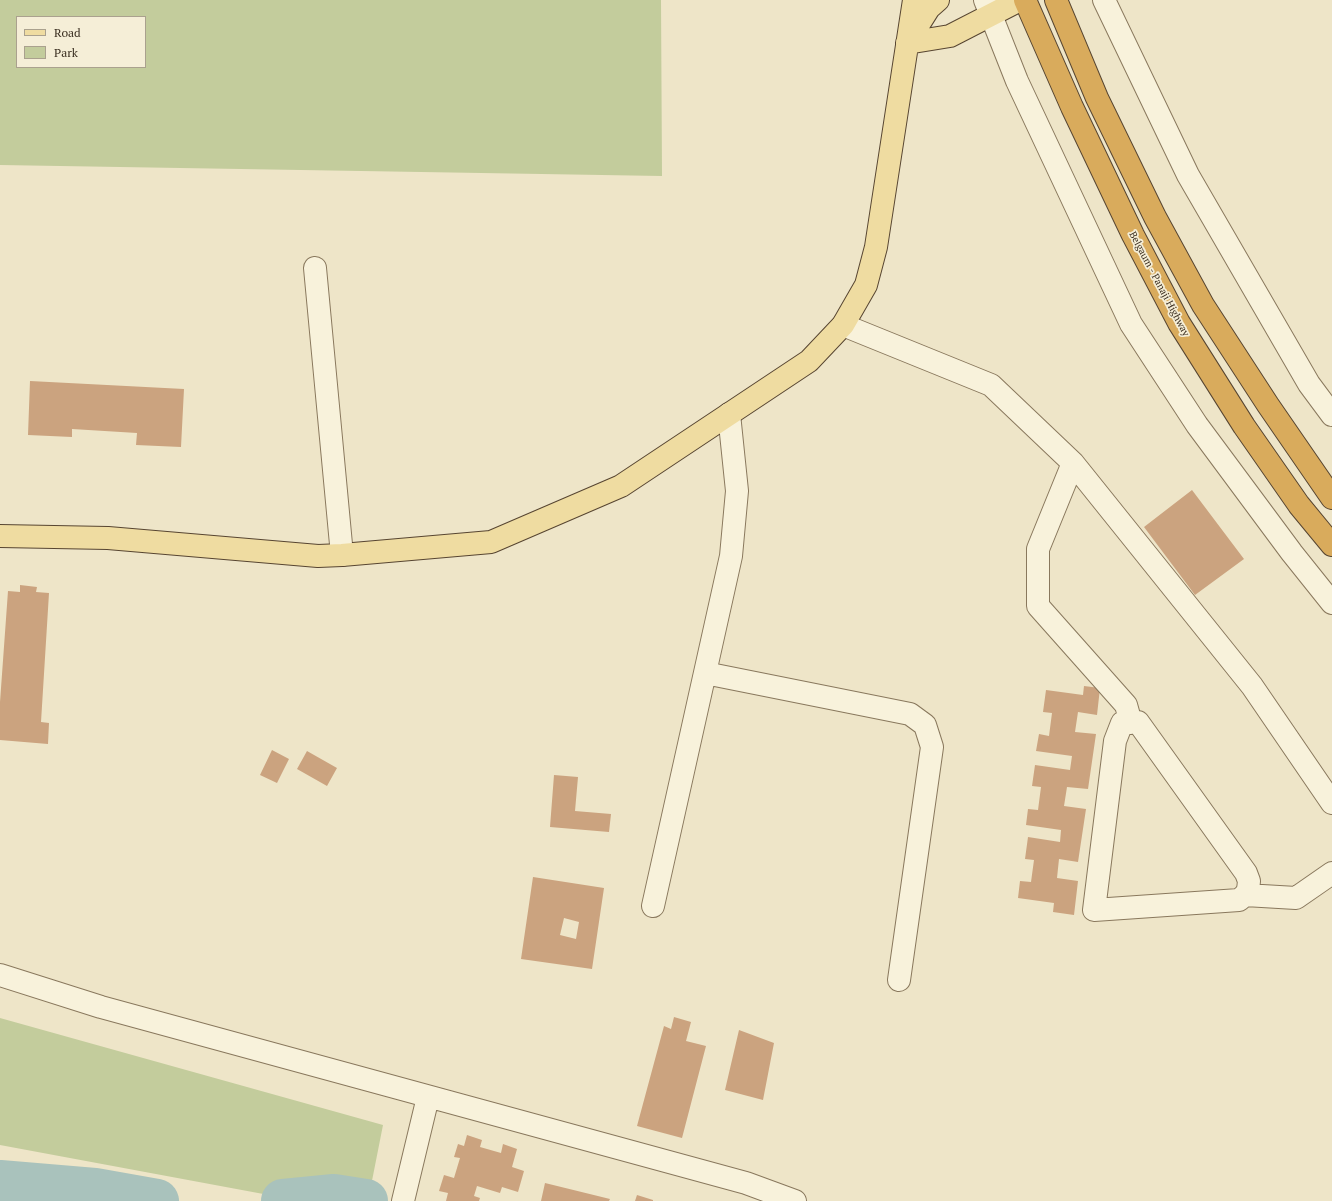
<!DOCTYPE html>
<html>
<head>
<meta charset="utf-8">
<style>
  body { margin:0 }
  #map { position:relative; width:1332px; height:1201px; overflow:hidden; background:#eee5c8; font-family:"PT Serif",serif }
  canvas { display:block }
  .legend { position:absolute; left:16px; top:16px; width:130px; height:52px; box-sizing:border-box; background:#f5eed7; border:1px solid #aaa18e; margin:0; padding:5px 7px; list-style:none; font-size:12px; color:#3a2e20 }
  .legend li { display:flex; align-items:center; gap:8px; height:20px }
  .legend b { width:20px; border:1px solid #aaa18e }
</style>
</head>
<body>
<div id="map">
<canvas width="1332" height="1201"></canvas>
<ul class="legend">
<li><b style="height:5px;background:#efdca1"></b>Road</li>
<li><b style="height:11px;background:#c3cc9c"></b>Park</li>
</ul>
</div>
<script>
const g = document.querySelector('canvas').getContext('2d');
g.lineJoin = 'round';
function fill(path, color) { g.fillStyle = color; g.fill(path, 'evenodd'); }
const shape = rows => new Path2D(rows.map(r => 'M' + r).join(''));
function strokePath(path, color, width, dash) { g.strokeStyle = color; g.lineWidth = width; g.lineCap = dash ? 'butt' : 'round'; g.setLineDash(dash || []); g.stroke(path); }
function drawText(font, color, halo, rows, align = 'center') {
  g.font = font + ' "PT Serif",serif'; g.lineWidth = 3.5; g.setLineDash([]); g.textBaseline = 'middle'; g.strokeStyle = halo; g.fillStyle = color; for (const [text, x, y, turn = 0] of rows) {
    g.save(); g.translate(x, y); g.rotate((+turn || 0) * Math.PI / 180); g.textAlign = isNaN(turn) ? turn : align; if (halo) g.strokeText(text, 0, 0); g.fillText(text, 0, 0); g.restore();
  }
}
fill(shape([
  [0,0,661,0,662,176,0,165],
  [17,17,145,17,145,67,17,67],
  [0,1018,383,1125,368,1201,301,1201,0,1145]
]), '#c3cc9c');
strokePath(shape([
  [0,1182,95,1190,157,1201],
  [283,1201,334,1196,366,1201]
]), '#a9c2bc', 44);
fill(shape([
  [30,381,184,389,181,447,136,445,137,433,72,429,72,437,28,435],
  [1192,490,1244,559,1195,595,1144,527],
  [20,585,37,587,36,592,49,593,41,722,49,723,48,744,0,740,0,702,8,591,20,592],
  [1084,686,1100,688,1097,715,1078,712,1075,732,1096,734,1088,789,1067,787,1064,806,1086,809,1078,862,1059,859,1057,878,1078,881,1074,915,1053,912,1054,903,1018,898,1020,881,1031,882,1034,860,1025,859,1028,837,1060,842,1061,830,1026,825,1028,809,1038,810,1041,787,1032,786,1035,765,1070,770,1072,756,1036,751,1039,734,1049,736,1052,713,1043,712,1046,690,1083,695],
  [272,750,289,759,277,783,260,775],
  [307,751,337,768,327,786,297,769],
  [554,775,578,777,575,811,611,814,609,832,550,827],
  [533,877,604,888,592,969,521,959],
  [564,918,579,922,576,939,560,935],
  [674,1017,691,1022,686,1041,706,1046,682,1138,637,1126,664,1026,671,1029],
  [739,1030,774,1043,763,1100,725,1090],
  [467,1135,482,1140,480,1147,501,1153,503,1144,517,1149,512,1167,524,1171,518,1192,502,1187,500,1193,477,1186,474,1196,480,1198,479,1201,446,1201,448,1193,439,1191,444,1175,454,1178,460,1158,454,1157,458,1144,464,1146],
  [545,1183,610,1199,609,1201,541,1201],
  [637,1195,653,1200,653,1201,635,1201]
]), '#cba37f');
const minor = shape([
  [985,0,1017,81,1131,324,1197,425,1292,553,1332,603],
  [1104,0,1188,175,1309,384,1332,415],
  [315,268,342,555],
  [843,325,991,385,1073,463,1252,686,1332,803],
  [1073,463,1038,549,1038,606,1126,705,1131,723],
  [705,673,910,714,925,725,932,747,899,980],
  [1138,722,1246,873,1249,881,1248,890,1245,895,1239,900,1094,910,1115,741,1122,723,1138,722],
  [1245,895,1296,898,1332,873],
  [653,906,731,556,737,491,729,414],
  [0,975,101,1007,746,1183,795,1201],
  [403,1201,428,1097]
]);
const major = shape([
  [912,35,929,8,938,0],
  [907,43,950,36,1020,0],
  [0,536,108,538,318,556,342,555,491,542,621,486,809,361,843,325,866,285,876,247,914,0]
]);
const highway = shape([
  [1025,0,1072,107,1133,235,1179,323,1244,426,1299,505,1332,545],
  [1056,0,1097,98,1155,217,1203,305,1268,405,1332,498]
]);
strokePath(minor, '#89785d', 24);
strokePath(major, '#574531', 24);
strokePath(highway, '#574531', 24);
strokePath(minor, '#f8f2db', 22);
strokePath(major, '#efdca1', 22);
strokePath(highway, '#d9ab5c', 22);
drawText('10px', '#3a2e20', '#f5eed7', [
  ["Belgaum - Panaji Highway",1159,284,62]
]);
</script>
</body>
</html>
